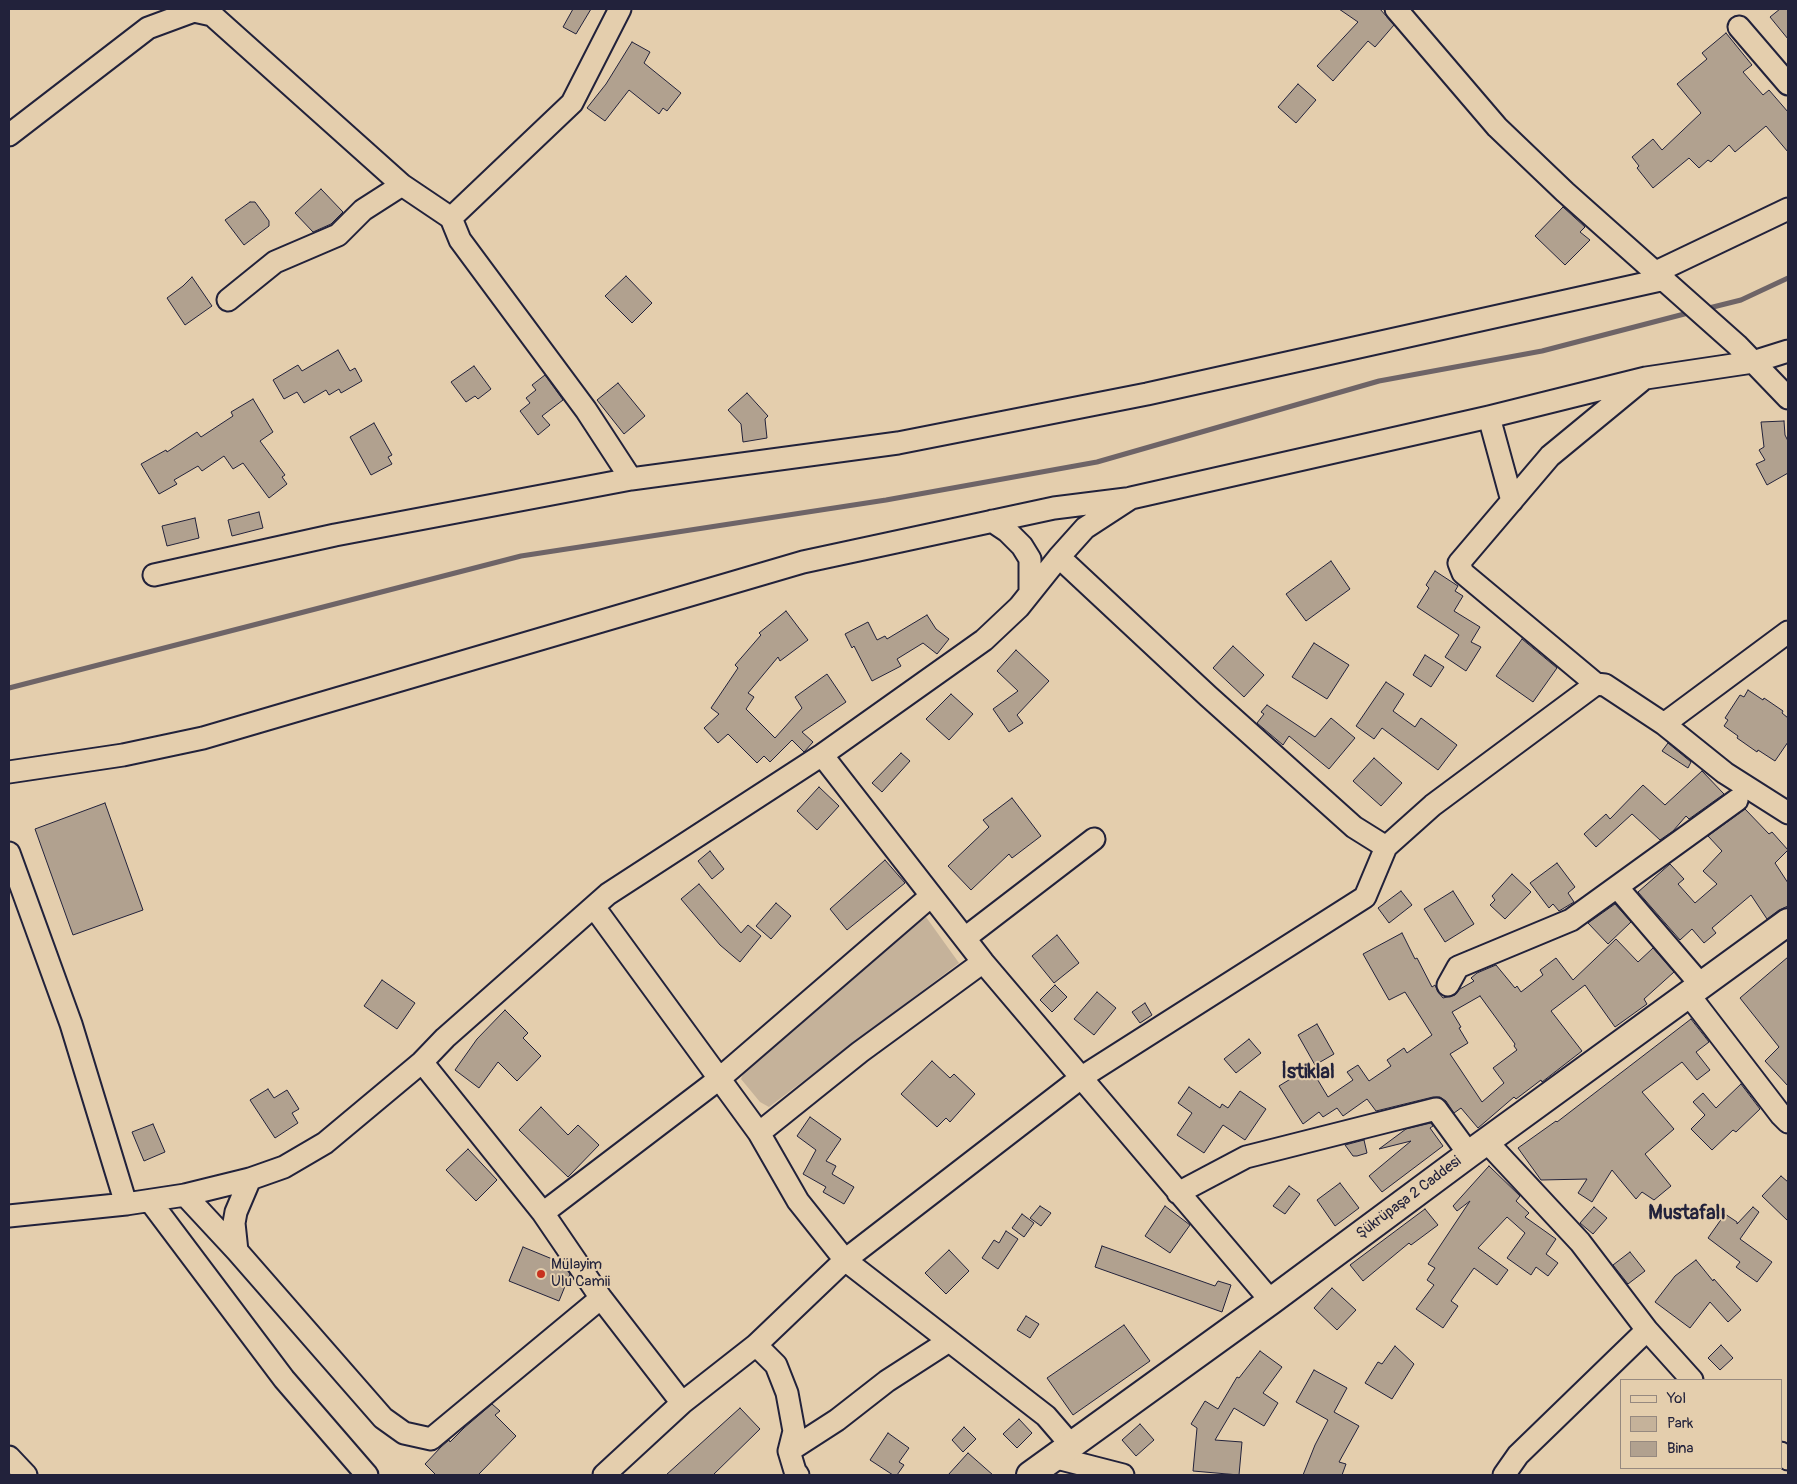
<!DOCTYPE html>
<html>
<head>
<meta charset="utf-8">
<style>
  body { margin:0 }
  #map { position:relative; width:1797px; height:1484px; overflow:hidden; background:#e4cead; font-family:Pangolin,sans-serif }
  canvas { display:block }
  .frame { position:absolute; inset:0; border:10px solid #22223b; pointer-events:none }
  .legend { position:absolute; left:1620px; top:1379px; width:162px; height:90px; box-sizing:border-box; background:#e4cead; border:1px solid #96897f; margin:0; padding:6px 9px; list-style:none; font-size:15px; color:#22223b }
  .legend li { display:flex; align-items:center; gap:10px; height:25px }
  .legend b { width:25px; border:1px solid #96897f }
</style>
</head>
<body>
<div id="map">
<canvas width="1797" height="1484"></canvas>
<div class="frame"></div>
<ul class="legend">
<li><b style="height:6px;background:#e4cead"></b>Yol</li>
<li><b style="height:14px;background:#c5b29a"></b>Park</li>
<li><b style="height:14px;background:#b1a18f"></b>Bina</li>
</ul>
</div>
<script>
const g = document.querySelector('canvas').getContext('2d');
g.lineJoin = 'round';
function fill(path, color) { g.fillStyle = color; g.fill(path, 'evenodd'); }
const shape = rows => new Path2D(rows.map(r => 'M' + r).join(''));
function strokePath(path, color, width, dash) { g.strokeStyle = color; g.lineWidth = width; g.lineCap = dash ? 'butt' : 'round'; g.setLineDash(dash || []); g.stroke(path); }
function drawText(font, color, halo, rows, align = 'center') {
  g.font = font + ' Pangolin,sans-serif'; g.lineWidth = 4; g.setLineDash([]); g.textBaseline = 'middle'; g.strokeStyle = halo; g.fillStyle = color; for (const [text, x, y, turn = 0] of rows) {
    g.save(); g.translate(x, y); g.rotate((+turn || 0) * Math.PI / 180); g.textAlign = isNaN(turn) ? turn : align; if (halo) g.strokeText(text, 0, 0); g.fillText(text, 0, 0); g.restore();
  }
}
fill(shape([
  [926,917,959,963,769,1107,760,1102,741,1079,746,1068,916,919]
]), '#c5b29a');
strokePath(shape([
  [1705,309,1741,300,1788,278],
  [9,688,521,556,886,500,1097,462,1379,381,1542,351,1692,312]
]), '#6e6467', 5);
const building = shape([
  [573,9,591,9,576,34,563,27,573,9],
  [1339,9,1380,9,1394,25,1375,47,1368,41,1333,81,1317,66,1358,22,1339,9],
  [1780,9,1788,9,1788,39,1770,17,1780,9],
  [1726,33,1752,65,1743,72,1763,95,1769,90,1788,112,1788,152,1766,126,1735,152,1729,145,1711,162,1708,160,1699,168,1689,158,1653,188,1637,168,1639,166,1632,157,1653,139,1662,150,1701,113,1677,84,1707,59,1702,53,1726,33],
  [632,42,650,52,644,63,681,93,667,111,663,108,659,114,629,90,605,121,587,108,606,84,632,42],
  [1298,84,1316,100,1296,123,1278,107,1298,84],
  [321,189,343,212,331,224,313,232,295,213,321,189],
  [250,202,255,202,269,221,269,226,244,245,225,220,250,202],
  [1563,207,1585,227,1580,232,1590,240,1565,265,1535,236,1563,207],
  [626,276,652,303,632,323,605,296,626,276],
  [192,277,212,306,185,325,167,298,183,286,192,277],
  [338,350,350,371,355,368,362,381,341,393,339,389,329,395,326,390,304,403,297,392,284,399,273,380,298,365,302,371,338,350],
  [474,366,491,389,478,399,475,396,466,402,451,382,474,366],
  [545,375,563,400,542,416,550,425,538,435,520,411,530,403,526,398,536,390,532,385,545,375],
  [618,383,645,416,624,434,597,400,618,383],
  [747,393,768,416,765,419,767,438,743,442,741,424,728,410,747,393],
  [253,399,273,432,260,441,285,475,282,477,287,484,269,498,243,463,233,469,224,456,202,471,198,466,174,480,177,484,159,494,141,464,166,450,167,452,197,432,201,437,233,416,231,412,253,399],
  [1784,421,1785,435,1788,441,1788,473,1767,485,1756,464,1765,460,1759,450,1764,447,1761,422,1784,421],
  [374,423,392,455,388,457,392,464,371,475,350,437,374,423],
  [259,512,263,528,232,536,228,520,259,512],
  [195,518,199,538,167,546,162,526,195,518],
  [1331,561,1350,589,1306,621,1286,594,1331,561],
  [1435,571,1458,586,1455,591,1463,596,1454,611,1480,627,1471,642,1481,647,1466,671,1445,657,1459,635,1417,607,1429,588,1426,585,1435,571],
  [786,611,808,640,780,661,778,657,748,693,754,697,746,709,775,738,802,708,795,697,827,674,846,702,802,732,813,742,804,752,792,740,770,762,764,756,757,763,728,734,718,743,704,728,719,714,711,708,738,668,735,665,761,635,759,633,786,611],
  [927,615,936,629,949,639,937,654,923,643,897,659,901,666,872,681,854,646,852,648,845,634,868,622,877,640,885,636,887,639,927,615],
  [1522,639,1557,668,1533,702,1496,676,1522,639],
  [1314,643,1349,665,1327,699,1292,677,1314,643],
  [1233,646,1264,675,1244,697,1213,668,1233,646],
  [1016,650,1049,681,1017,715,1023,723,1009,732,993,709,1018,691,997,671,1016,650],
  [1425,655,1444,667,1431,687,1413,675,1425,655],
  [1386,682,1404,694,1393,711,1415,727,1421,718,1457,745,1438,770,1382,728,1374,739,1356,726,1386,682],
  [1748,690,1763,700,1764,698,1783,711,1782,713,1788,718,1788,742,1775,761,1758,750,1757,752,1737,738,1738,736,1724,726,1728,720,1725,718,1740,695,1744,697,1748,690],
  [951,694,973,714,949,740,926,719,951,694],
  [1267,705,1315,737,1331,718,1355,738,1329,769,1289,736,1283,745,1257,723,1264,714,1261,712,1267,705],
  [1668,743,1691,762,1688,768,1662,751,1668,743],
  [901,753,910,761,882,792,872,783,901,753],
  [1374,758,1402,783,1381,806,1353,781,1374,758],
  [1702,771,1724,794,1689,819,1686,816,1673,831,1660,840,1632,814,1596,847,1584,834,1606,814,1610,819,1643,785,1665,805,1702,771],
  [819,787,839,806,817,830,797,811,819,787],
  [1012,798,1041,836,1012,858,1009,854,971,890,948,866,989,827,983,820,1012,798],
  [105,803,143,910,73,935,35,829,105,803],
  [1745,809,1769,834,1772,832,1788,850,1775,863,1788,883,1788,906,1779,910,1767,919,1751,895,1712,928,1716,933,1704,943,1692,929,1680,940,1638,892,1670,864,1684,879,1678,884,1695,903,1717,884,1703,871,1722,851,1708,836,1745,809],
  [710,851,724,869,712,879,698,861,710,851],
  [885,860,905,883,847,930,830,909,885,860],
  [1557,863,1575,887,1568,893,1574,902,1559,911,1553,904,1549,908,1530,883,1557,863],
  [1512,874,1531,892,1505,919,1490,905,1495,900,1492,896,1512,874],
  [699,884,741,933,748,925,761,936,740,962,720,945,681,899,699,884],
  [1401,891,1412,905,1389,923,1378,908,1401,891],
  [1453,891,1474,924,1445,942,1424,909,1453,891],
  [776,903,791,916,771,939,756,926,776,903],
  [1615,904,1631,922,1608,944,1588,923,1615,904],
  [1402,933,1415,959,1417,958,1432,987,1435,985,1438,992,1443,998,1455,995,1460,989,1474,981,1471,978,1477,973,1496,965,1515,988,1517,986,1521,992,1543,975,1540,970,1556,958,1573,980,1616,939,1638,962,1653,948,1674,972,1644,999,1647,1004,1615,1027,1585,985,1551,1011,1582,1051,1542,1082,1541,1080,1516,1099,1514,1097,1478,1128,1461,1108,1454,1113,1446,1101,1440,1097,1433,1097,1376,1111,1367,1099,1343,1116,1337,1108,1323,1117,1319,1112,1303,1124,1279,1086,1310,1067,1328,1097,1353,1080,1347,1072,1358,1065,1369,1081,1391,1066,1387,1060,1404,1048,1407,1053,1432,1035,1405,992,1389,1000,1363,954,1402,933],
  [1480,996,1515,1044,1514,1046,1517,1050,1493,1068,1504,1083,1482,1102,1450,1054,1468,1043,1459,1028,1461,1027,1452,1012,1480,996],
  [1057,935,1079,963,1054,983,1032,956,1057,935],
  [1788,957,1788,1086,1765,1061,1779,1047,1740,998,1788,957],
  [382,980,415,1003,397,1029,364,1006,382,980],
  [1055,985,1067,997,1052,1012,1040,1000,1055,985],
  [1097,992,1116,1008,1094,1035,1074,1019,1097,992],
  [1145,1003,1152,1015,1140,1023,1132,1012,1145,1003],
  [505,1010,528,1033,523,1038,541,1056,517,1081,498,1062,479,1088,455,1070,477,1039,505,1010],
  [1691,1019,1709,1042,1696,1052,1710,1070,1697,1080,1682,1062,1642,1092,1674,1129,1645,1154,1671,1186,1654,1200,1642,1192,1636,1199,1612,1170,1592,1202,1578,1193,1587,1179,1541,1180,1518,1148,1556,1121,1557,1122,1691,1019],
  [1317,1024,1334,1054,1315,1065,1298,1035,1317,1024],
  [1249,1039,1261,1053,1236,1073,1224,1059,1249,1039],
  [932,1061,950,1078,954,1074,975,1094,950,1122,946,1118,937,1127,901,1094,932,1061],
  [1741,1084,1760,1109,1736,1132,1733,1130,1712,1150,1691,1129,1705,1115,1693,1102,1703,1093,1716,1108,1741,1084],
  [1189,1087,1220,1108,1222,1104,1228,1108,1240,1091,1266,1109,1245,1140,1223,1125,1204,1153,1177,1135,1192,1113,1178,1103,1189,1087],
  [268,1089,274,1098,287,1090,299,1109,292,1113,298,1123,275,1138,250,1100,268,1089],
  [541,1107,568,1135,578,1125,599,1145,568,1177,519,1130,541,1107],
  [810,1117,841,1139,826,1161,836,1166,832,1174,854,1187,844,1204,823,1192,826,1187,803,1174,816,1150,797,1136,810,1117],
  [1431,1123,1433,1126,1430,1128,1443,1146,1382,1192,1369,1176,1411,1141,1379,1149,1406,1129,1431,1123],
  [153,1124,165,1152,144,1161,132,1132,153,1124],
  [1364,1140,1367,1153,1357,1156,1353,1156,1345,1145,1364,1140],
  [468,1149,497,1180,476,1201,446,1170,468,1149],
  [1489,1166,1520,1196,1516,1201,1529,1213,1525,1217,1556,1239,1546,1254,1558,1263,1548,1276,1536,1267,1531,1275,1507,1258,1525,1233,1507,1217,1478,1248,1508,1270,1497,1285,1474,1268,1451,1301,1458,1306,1443,1328,1416,1309,1434,1285,1427,1280,1435,1268,1428,1264,1470,1201,1457,1211,1453,1206,1489,1166],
  [1781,1176,1788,1182,1788,1221,1762,1196,1781,1176],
  [1340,1183,1359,1208,1335,1226,1317,1200,1340,1183],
  [1289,1186,1300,1194,1285,1214,1273,1206,1289,1186],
  [1040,1206,1051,1213,1041,1226,1030,1218,1040,1206],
  [1165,1206,1190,1225,1170,1253,1145,1236,1165,1206],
  [1594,1207,1607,1218,1593,1234,1580,1223,1594,1207],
  [1753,1207,1759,1212,1740,1239,1772,1262,1757,1282,1736,1267,1740,1262,1708,1238,1725,1214,1737,1222,1737,1224,1753,1207],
  [1425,1209,1438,1225,1411,1245,1409,1243,1363,1281,1350,1265,1425,1209],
  [1022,1214,1034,1223,1024,1237,1012,1228,1022,1214],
  [1006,1231,1018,1239,998,1269,982,1258,994,1240,999,1243,1006,1231],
  [1102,1246,1215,1286,1218,1281,1231,1285,1222,1312,1095,1267,1102,1246],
  [523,1247,562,1263,570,1274,559,1301,509,1281,523,1247],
  [949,1250,969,1271,946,1294,925,1273,949,1250],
  [1630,1252,1645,1271,1628,1284,1613,1265,1630,1252],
  [1696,1260,1713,1281,1714,1279,1741,1310,1728,1322,1710,1302,1690,1328,1655,1302,1675,1276,1696,1260],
  [1332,1288,1356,1310,1337,1330,1314,1308,1332,1288],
  [1026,1316,1039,1324,1030,1338,1017,1330,1026,1316],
  [1124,1325,1150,1361,1073,1415,1047,1378,1124,1325],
  [1721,1345,1733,1358,1720,1370,1708,1358,1721,1345],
  [1395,1346,1414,1364,1392,1399,1365,1383,1378,1362,1382,1364,1395,1346],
  [1260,1351,1282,1367,1263,1393,1278,1403,1264,1426,1234,1408,1215,1440,1242,1442,1239,1475,1193,1471,1197,1428,1191,1424,1205,1401,1218,1409,1237,1377,1239,1378,1260,1351],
  [1314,1370,1347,1388,1334,1412,1359,1426,1339,1462,1346,1464,1342,1475,1303,1475,1315,1445,1328,1420,1296,1402,1314,1370],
  [492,1404,500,1411,495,1415,516,1436,478,1475,436,1475,425,1464,441,1447,449,1440,450,1442,464,1428,492,1404],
  [740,1408,760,1429,713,1475,666,1475,740,1408],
  [1019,1419,1032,1433,1017,1448,1003,1434,1019,1419],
  [1140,1424,1154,1440,1136,1456,1122,1440,1140,1424],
  [964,1427,976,1439,963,1452,952,1440,964,1427],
  [888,1433,909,1448,899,1462,904,1465,897,1475,893,1475,870,1460,888,1433],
  [968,1453,993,1475,948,1475,968,1453]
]);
fill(building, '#b1a18f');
strokePath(building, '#22223b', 1);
const minor = shape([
  [1396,9,1497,127,1565,192,1737,345,1788,398],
  [1739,27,1788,84],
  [9,135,148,28,194,11,212,15,402,185,451,218,460,240,586,410,631,479],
  [451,218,572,103,620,9],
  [1656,272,1788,209],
  [228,300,275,262,338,235,363,210,402,185],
  [1489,417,1512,501],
  [992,521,1007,531,1022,546,1030,559,1030,593],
  [1059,557,1208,696,1354,827,1386,847],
  [154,575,335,535,631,479,898,443,1147,394,1665,279],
  [1596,684,1605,685,1664,724,1725,773,1788,813],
  [1664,724,1788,632],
  [822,755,983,962,1271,1301],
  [9,772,123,755,203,738,803,562,1054,508,1126,499],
  [9,853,71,1024,126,1204],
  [1617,887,1701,985],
  [594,907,759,1133,798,1201,845,1260,1046,1416,1071,1445],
  [965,938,1094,839],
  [1448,985,1458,967,1571,920,1737,800],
  [1689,995,1781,1115,1788,1122],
  [422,1062,543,1213,601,1298,682,1403],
  [759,1133,860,1052,983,962],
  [1486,1141,1580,1242,1647,1330,1692,1380],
  [250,1179,236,1212,234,1223,237,1251,383,1418,404,1433,431,1439,601,1298],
  [1178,1193,1246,1157,1436,1109,1469,1154],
  [185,1195,237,1251],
  [150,1201,284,1379,367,1475],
  [543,1213,719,1079,931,896],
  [9,1216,126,1204,185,1195,250,1179,284,1167,325,1143,422,1062,445,1038,608,894,822,755,984,640,1019,607,1059,557,1085,528,1131,498,1489,417,1646,378,1753,362,1788,351],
  [756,1345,776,1365,787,1393,794,1431,789,1451,795,1471,798,1475],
  [789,1451,837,1420,887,1381,949,1341],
  [1781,1453,1788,1459],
  [9,1457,26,1475],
  [1053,1457,1123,1475],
  [604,1475,682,1403,756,1345,845,1260,1082,1077,1365,897,1386,847,1433,805,1596,684,1463,573,1459,563,1550,456,1641,381],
  [1504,1475,1518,1455,1647,1330]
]);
const major = shape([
  [1030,1475,1271,1301,1469,1154,1788,922]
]);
strokePath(minor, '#22223b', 25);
strokePath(major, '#22223b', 30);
strokePath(minor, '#e4cead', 21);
strokePath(major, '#e4cead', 26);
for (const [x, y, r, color] of [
  [541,1274,5,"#c8321e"]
]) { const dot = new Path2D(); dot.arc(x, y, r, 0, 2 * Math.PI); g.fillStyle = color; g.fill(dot); strokePath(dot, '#e4cead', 2); }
drawText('15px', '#22223b', '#e4cead', [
  ["Şükrüpaşa 2 Caddesi",1409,1198,-37]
]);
drawText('15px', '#22223b', '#e4cead', [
  ["Mülayim",551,1265],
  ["Ulu Camii",551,1282]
], 'left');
drawText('bold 20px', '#22223b', '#e4cead', [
  ["İstiklal",1308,1073],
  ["Mustafalı",1687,1214]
]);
</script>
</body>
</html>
